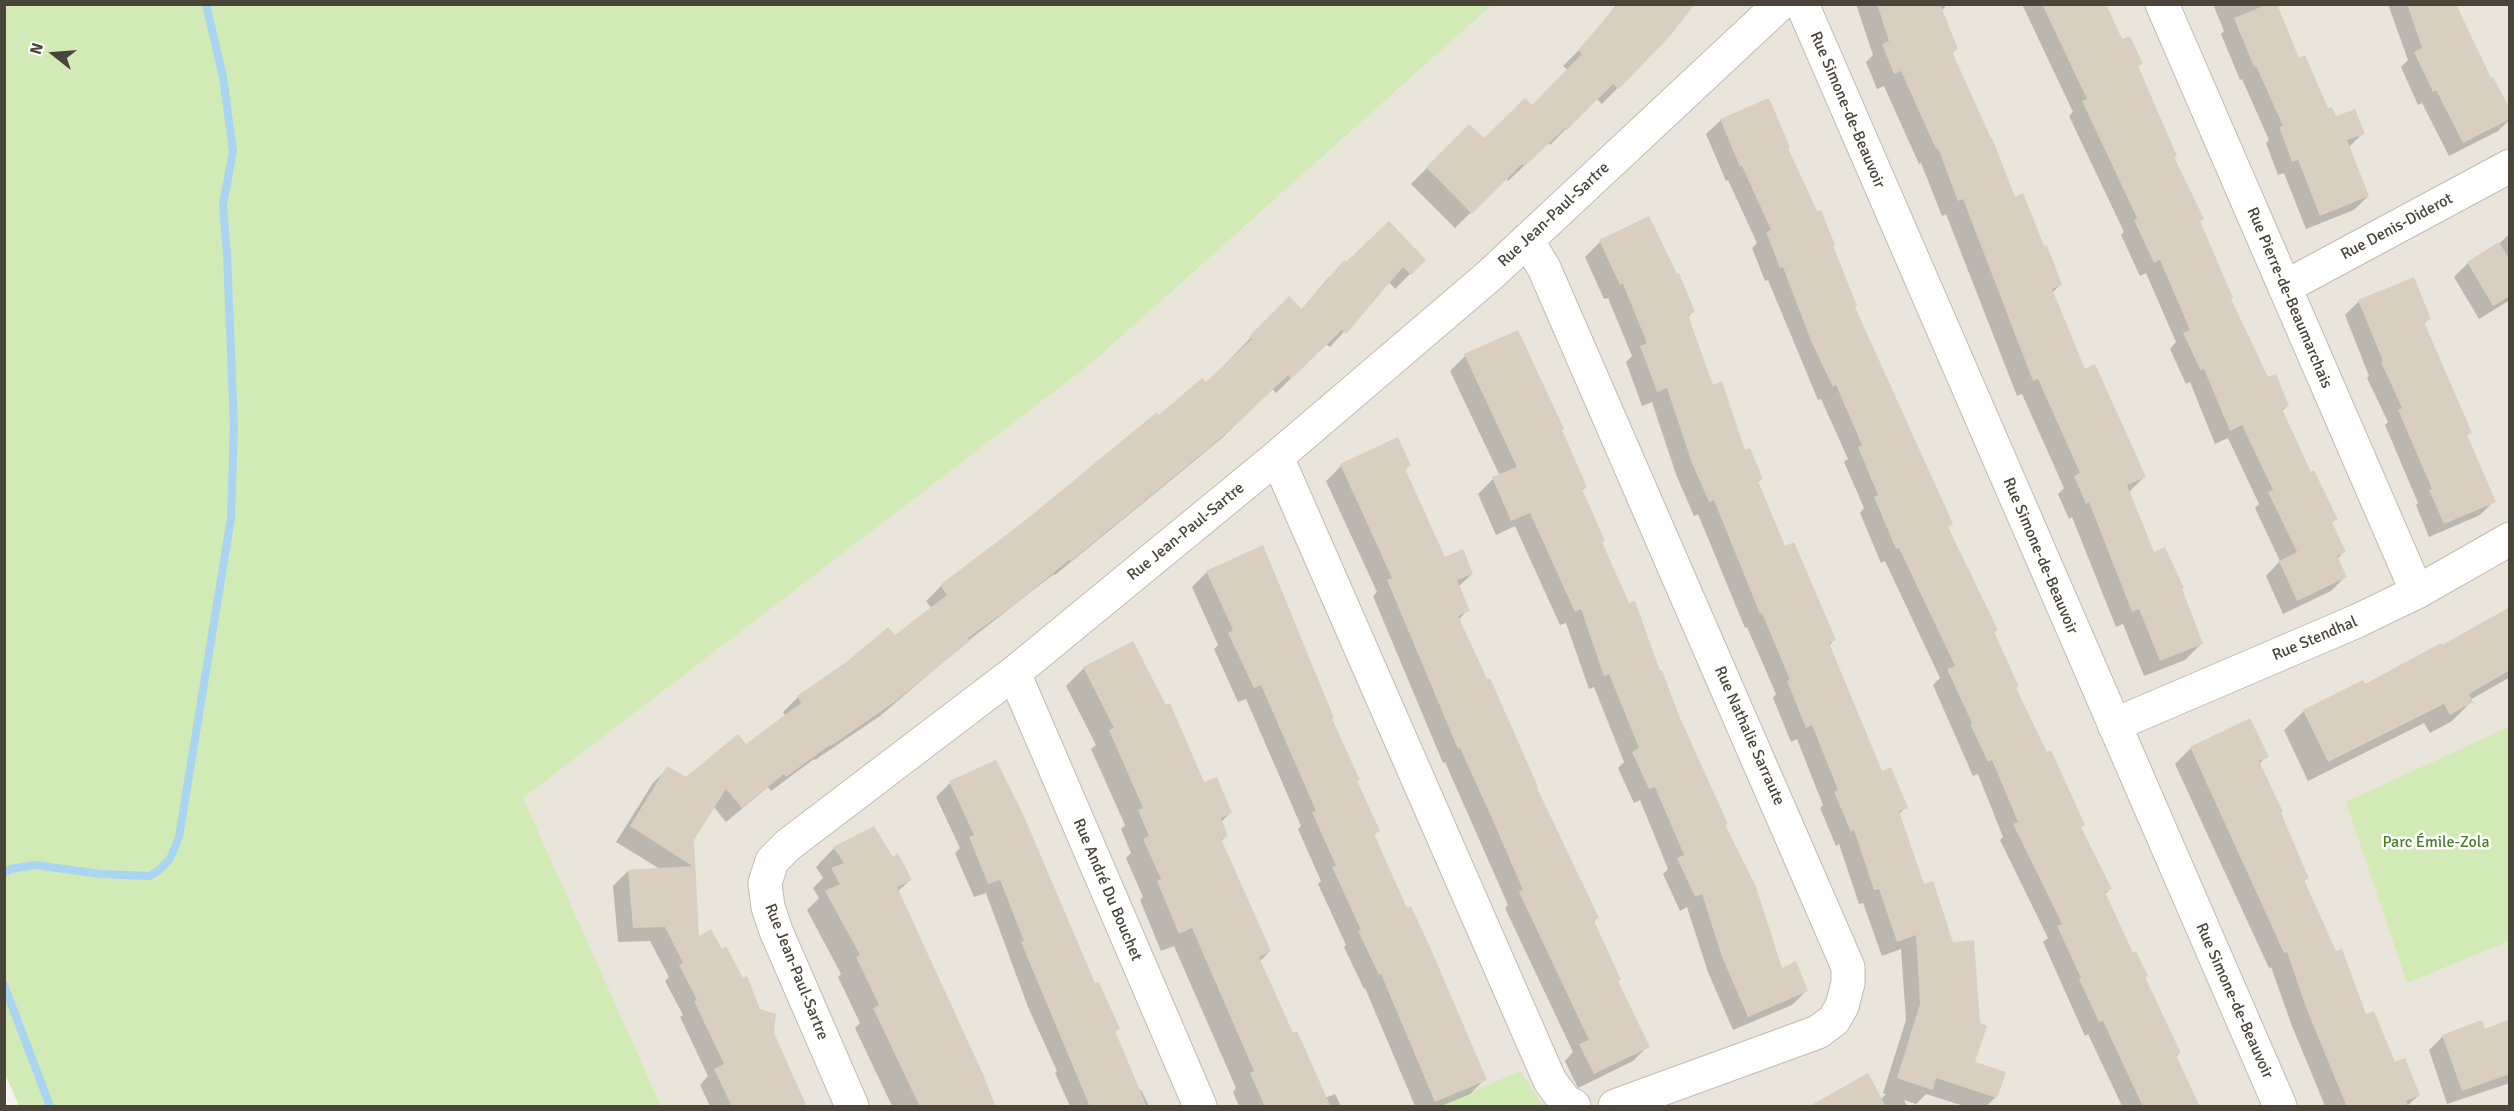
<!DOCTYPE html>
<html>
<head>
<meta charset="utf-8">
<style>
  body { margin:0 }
  #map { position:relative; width:2514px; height:1111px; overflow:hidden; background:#f6f3ec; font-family:Signika,sans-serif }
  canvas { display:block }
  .frame { position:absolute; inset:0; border:6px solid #4b4439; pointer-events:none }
  .north { position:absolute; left:24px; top:24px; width:60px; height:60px; -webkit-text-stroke:4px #fff; paint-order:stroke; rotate:287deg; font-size:16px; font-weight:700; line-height:24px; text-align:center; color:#4b4439 }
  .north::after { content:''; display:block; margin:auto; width:21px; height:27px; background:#4b4439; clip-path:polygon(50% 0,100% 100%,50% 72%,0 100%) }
</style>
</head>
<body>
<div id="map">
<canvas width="2514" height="1111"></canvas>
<div class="frame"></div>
<div class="north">N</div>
</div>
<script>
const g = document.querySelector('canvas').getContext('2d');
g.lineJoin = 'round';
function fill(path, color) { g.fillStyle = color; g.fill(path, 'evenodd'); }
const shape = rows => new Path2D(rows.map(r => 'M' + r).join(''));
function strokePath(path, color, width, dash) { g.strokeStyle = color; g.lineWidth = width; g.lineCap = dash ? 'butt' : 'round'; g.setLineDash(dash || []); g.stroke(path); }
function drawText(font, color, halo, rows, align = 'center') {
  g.font = font + ' Signika,sans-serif'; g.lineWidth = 5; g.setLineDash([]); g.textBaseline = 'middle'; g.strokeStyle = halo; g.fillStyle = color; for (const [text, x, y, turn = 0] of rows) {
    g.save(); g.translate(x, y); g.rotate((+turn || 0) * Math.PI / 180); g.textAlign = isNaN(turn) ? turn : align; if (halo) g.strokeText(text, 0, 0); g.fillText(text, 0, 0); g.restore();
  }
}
fill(shape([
  [1492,5,2509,5,2509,1106,661,1106,522,798,1093,362]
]), '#eae5da');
fill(shape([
  [4,5,5,4,1492,5,1093,362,523,798,661,1106,19,1106,4,1071],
  [2508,727,2509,941,2407,983,2346,802],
  [1520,1071,1543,1106,1440,1106]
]), '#d2eab5');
fill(shape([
  [1617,4,1690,4,1669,35,1602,104,1596,98,1550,145,1548,143,1508,181,1506,178,1455,228,1411,184,1469,126,1484,140,1532,107,1568,70,1563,66,1587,42],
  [1856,4,1947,4,1941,12,1956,49,1951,54,2014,199,2060,285,2052,293,2084,371,2144,477,2129,492,2153,554,2180,590,2201,644,2185,660,2144,676,2123,624,2116,627,2072,517,2069,519,2058,494,2064,488,2022,394,2017,396,1946,214,1942,216,1921,163,1919,164,1884,86,1877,89,1866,62,1873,55],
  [2022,4,2104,4,2121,41,2141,63,2137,67,2176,156,2173,158,2229,300,2267,379,2287,406,2281,412,2311,474,2336,519,2331,524,2344,552,2337,559,2345,577,2331,591,2283,614,2266,576,2280,561,2255,508,2259,504,2228,438,2215,444,2190,382,2186,384,2170,349,2176,342,2146,273,2140,276,2121,235,2124,232,2069,116,2073,112],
  [2213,4,2276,4,2299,60,2328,110,2335,118,2363,133,2349,147,2368,196,2354,210,2306,229,2284,173,2278,175,2266,143,2269,140,2242,79,2240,80,2221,34,2224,31],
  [2388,4,2454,4,2510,119,2498,131,2449,156,2422,103,2418,105,2401,67,2408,60],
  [1721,120,1786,148,1832,246,1853,308,1951,524,1947,528,1996,630,1993,633,2015,689,2110,889,2105,894,2132,955,2146,976,2144,978,2180,1053,2175,1057,2199,1106,2122,1106,2088,1034,2085,1036,2043,942,2048,938,2000,840,2003,837,1978,774,1973,776,1933,685,1940,678,1885,561,1881,563,1860,513,1864,508,1844,462,1848,459,1821,399,1818,400,1768,280,1765,281,1752,248,1757,243,1728,180,1726,181,1706,134],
  [1649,218,1693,312,1687,318,1712,386,1744,452,1761,479,1757,483,1784,548,1834,640,1829,646,1881,773,1906,807,1899,814,1973,1063,1996,1097,1986,1106,1964,1106,1926,1094,1916,1104,1904,1100,1907,1106,1821,1106,1881,1099,1886,1094,1883,1093,1906,1020,1901,949,1882,956,1863,903,1859,904,1839,844,1836,846,1820,808,1823,805,1797,739,1791,742,1773,698,1776,694,1747,627,1745,628,1698,514,1694,516,1677,477,1652,402,1642,406,1626,362,1632,356,1608,298,1604,299,1585,257,1600,242],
  [2510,233,2510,300,2479,319,2454,277,2468,263,2497,246],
  [1424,260,1395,289,1389,282,1330,347,1326,344,1276,393,1272,389,1223,437,1187,467,1055,575,1054,574,968,641,880,716,815,760,814,759,771,791,768,787,726,822,714,807,693,840,697,938,759,1010,773,1033,805,1106,710,1106,700,1085,708,1076,680,1017,683,1015,665,981,669,977,650,941,618,942,613,886,628,871,660,869,616,842,653,783,668,768,686,779,746,746,786,717,783,712,798,697,849,662,895,637,932,609,926,601,941,586,1159,417,1206,384,1289,298,1301,310,1329,277],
  [2359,301,2429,319,2423,324,2470,433,2466,436,2494,501,2480,515,2429,537,2416,505,2418,503,2385,425,2388,422,2367,378,2369,376,2345,315],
  [1465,356,1561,431,1586,487,1581,491,1600,543,1726,824,1724,826,1781,970,1807,990,1792,1005,1733,1030,1708,972,1687,907,1680,911,1663,874,1668,869,1640,800,1634,803,1618,768,1624,762,1594,687,1589,689,1566,623,1560,625,1515,526,1496,535,1478,494,1493,479,1500,476,1450,371],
  [1397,439,1409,466,1404,471,1444,559,1472,574,1458,587,1468,610,1458,620,1597,918,1593,923,1617,982,1648,1046,1633,1061,1578,1088,1565,1061,1573,1052,1505,908,1508,905,1445,762,1443,763,1373,596,1377,592,1326,481,1341,466],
  [1207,572,1331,719,1378,831,1373,836,1485,1079,1470,1094,1441,1106,1415,1106,1365,988,1364,989,1344,947,1346,945,1318,884,1321,881,1298,829,1301,826,1246,699,1238,702,1214,649,1218,645,1192,587],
  [2510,610,2510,677,2470,700,2471,702,2452,721,2430,733,2424,723,2308,781,2284,730,2304,711,2364,686],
  [1084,668,1230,813,1221,822,1227,835,1221,841,1270,951,1260,961,1292,1035,1325,1098,1335,1094,1341,1106,1239,1106,1233,1092,1236,1088,1174,946,1161,951,1140,900,1143,897,1126,858,1131,853,1121,829,1125,825,1091,749,1096,745,1066,686],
  [2191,748,2267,756,2259,764,2307,878,2303,882,2365,1016,2394,1064,2419,1095,2407,1106,2325,1106,2292,1026,2271,967,2269,968,2175,764],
  [950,783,1094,985,1118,1029,1114,1033,1139,1091,1141,1090,1149,1106,1070,1106,1055,1073,1057,1071,1028,1007,986,893,974,897,955,853,960,848,936,797],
  [834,848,892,859,910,880,897,892,995,1106,892,1106,855,1028,860,1023,838,977,841,974,807,910,819,898,813,888,823,878,816,867],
  [2510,1020,2510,1083,2447,1104,2429,1050,2443,1036,2484,1031]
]), '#0003');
strokePath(shape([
  [4,873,10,869,35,865,101,874,150,876,159,870,170,859,179,837,231,518,234,426,227,255,223,205,233,151,223,77,206,4],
  [4,985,50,1106]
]), '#a9d4f2', 8);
fill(shape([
  [1618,4,1695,4,1670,36,1619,89,1613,84,1567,130,1565,128,1525,166,1522,164,1472,214,1426,167,1469,124,1484,138,1525,98,1532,105,1582,54,1578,50],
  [1877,4,1940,4,1958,49,1952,52,1991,138,1992,138,2015,197,2023,193,2044,246,2047,245,2062,285,2052,289,2085,369,2095,364,2146,477,2127,485,2154,552,2165,547,2184,588,2182,589,2203,644,2160,661,2139,609,2132,612,2089,502,2086,504,2074,476,2080,473,2038,379,2033,381,1963,199,1958,201,1938,148,1936,149,1901,71,1894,74,1882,44,1889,41],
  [2042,4,2106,4,2122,39,2130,36,2143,64,2138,66,2177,156,2174,157,2204,219,2200,221,2233,298,2231,299,2268,377,2276,374,2289,406,2282,409,2311,472,2314,470,2338,520,2332,522,2346,552,2337,556,2347,577,2297,601,2279,561,2297,552,2268,492,2273,490,2242,425,2230,431,2204,369,2201,371,2183,333,2190,330,2160,260,2154,263,2134,220,2137,218,2082,101,2087,99],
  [2268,4,2277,4,2299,58,2305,55,2328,108,2332,107,2336,116,2355,109,2365,134,2347,140,2369,196,2320,216,2298,160,2292,162,2279,127,2283,126,2256,66,2254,67,2234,18],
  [2407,4,2456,4,2491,78,2493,77,2510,109,2510,119,2463,143,2436,90,2433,92,2414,52,2422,48],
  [1769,98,1790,147,1788,148,1817,211,1821,210,1835,245,1833,246,1857,306,1855,307,1953,524,1948,527,1998,630,1994,632,2019,687,2016,688,2047,752,2051,750,2085,825,2081,827,2112,889,2105,892,2133,953,2136,951,2148,976,2145,977,2181,1053,2176,1055,2200,1107,2143,1107,2103,1021,2099,1022,2079,979,2081,978,2057,926,2062,924,2013,824,2018,822,1992,760,1988,762,1970,724,1972,723,1947,669,1955,666,1899,548,1896,549,1874,497,1878,495,1858,447,1862,445,1836,385,1833,387,1811,341,1783,267,1780,268,1766,232,1771,230,1742,166,1740,167,1720,119],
  [1649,216,1677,274,1679,273,1695,312,1688,315,1713,385,1722,381,1745,450,1750,448,1763,479,1758,481,1785,546,1794,542,1836,640,1829,643,1882,771,1891,767,1908,808,1899,811,1924,884,1933,881,1953,942,1974,940,1980,1023,1987,1026,1975,1062,2006,1072,1997,1098,1936,1078,1933,1090,1897,1078,1920,1004,1916,935,1897,942,1879,889,1874,890,1854,830,1851,832,1834,792,1838,790,1812,725,1806,728,1787,681,1790,680,1762,613,1760,614,1714,500,1709,502,1692,463,1667,388,1657,392,1640,346,1647,343,1623,284,1620,285,1599,240],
  [1389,221,1426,260,1411,275,1403,267,1346,334,1342,330,1291,379,1288,375,1239,422,1204,452,1071,561,1069,560,1017,603,968,638,970,641,896,701,831,746,830,745,786,777,784,774,742,808,726,789,694,840,699,936,711,929,722,949,726,946,743,978,747,976,760,1009,776,1014,774,1033,807,1107,732,1107,714,1069,724,1064,694,1001,697,1000,679,965,683,963,665,927,633,928,628,870,692,866,630,826,667,766,686,777,738,734,746,744,801,703,797,696,849,660,888,627,895,635,947,595,940,585,1022,523,1157,412,1159,415,1202,378,1206,382,1252,339,1249,336,1289,296,1302,309,1344,260,1346,262],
  [2499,242,2510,260,2510,296,2493,306,2467,262],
  [2414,277,2431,319,2424,322,2472,433,2467,435,2496,502,2444,524,2429,490,2432,489,2398,410,2402,408,2381,362,2383,361,2358,300],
  [1518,330,1564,429,1562,430,1587,487,1582,489,1605,541,1602,542,1629,603,1635,601,1660,671,1662,670,1680,718,1728,824,1725,825,1756,887,1782,968,1796,961,1808,991,1748,1017,1722,957,1702,894,1695,897,1677,858,1684,855,1655,787,1649,789,1632,752,1639,748,1609,674,1604,676,1581,609,1575,612,1530,513,1511,521,1492,477,1517,467,1464,354],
  [1398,437,1411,466,1405,469,1445,557,1463,549,1473,574,1457,580,1470,611,1458,616,1487,679,1490,678,1538,787,1537,788,1599,918,1594,921,1621,980,1618,981,1650,1047,1594,1074,1579,1044,1589,1040,1519,892,1523,890,1494,823,1460,748,1458,749,1387,580,1392,578,1340,464],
  [1263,545,1334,718,1332,719,1360,780,1357,781,1380,831,1374,834,1407,908,1411,906,1433,954,1487,1080,1435,1102,1381,974,1379,975,1358,931,1361,930,1332,867,1336,866,1312,812,1316,811,1261,685,1254,688,1228,633,1233,630,1206,571],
  [2510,607,2510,670,2469,694,2473,702,2450,715,2444,704,2328,762,2303,710,2363,680,2365,684,2441,643,2442,645],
  [1133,641,1166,705,1170,703,1204,782,1217,777,1232,813,1221,818,1228,836,1221,839,1271,951,1259,957,1293,1033,1297,1031,1331,1107,1265,1107,1250,1073,1254,1071,1192,928,1179,934,1157,881,1161,879,1143,839,1149,836,1138,810,1143,808,1109,730,1114,728,1083,667],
  [2250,718,2269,757,2259,761,2283,812,2281,813,2309,879,2304,880,2336,951,2342,949,2366,1014,2374,1011,2395,1062,2405,1058,2420,1095,2406,1101,2408,1107,2347,1107,2307,1010,2287,952,2284,953,2190,747],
  [996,760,1023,814,1095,983,1099,982,1120,1029,1115,1031,1147,1107,1090,1107,1021,942,1024,941,1000,880,988,884,969,837,974,835,949,781],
  [874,826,893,857,898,853,912,880,897,887,983,1074,996,1107,920,1107,873,1008,879,1005,856,957,860,955,825,891,840,884,831,868,844,863,833,847],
  [2510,1019,2510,1074,2462,1091,2442,1035,2482,1020,2485,1029],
  [1868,1073,1886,1107,1808,1107]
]), '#d8cfc1');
const minor = shape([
  [1802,4,2280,1106],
  [2162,4,2417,592],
  [1527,240,1544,268,1848,967,1848,983,1842,1006,1834,1020,1818,1032,1615,1106],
  [2285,287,2510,166],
  [1277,457,1550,1081,1565,1101,1574,1106],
  [1014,673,1200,1106],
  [2114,725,2357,621,2417,592,2510,539],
  [852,1106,776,931,768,907,765,883,772,861,788,845,1014,673,1277,457,1490,275,1780,4]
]);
strokePath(minor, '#c2bbae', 35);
strokePath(minor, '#fff', 33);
drawText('16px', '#4b4439', '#fff', [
  ["Rue Simone-de-Beauvoir",1847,110,67],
  ["Rue Jean-Paul-Sartre",1554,215,-43],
  ["Rue Denis-Diderot",2397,227,-28],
  ["Rue Pierre-de-Beaumarchais",2289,298,67],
  ["Rue Jean-Paul-Sartre",1186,532,-39],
  ["Rue Simone-de-Beauvoir",2040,556,67],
  ["Rue Stendhal",2315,639,-23],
  ["Rue Nathalie Sarraute",1749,736,66],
  ["Rue André Du Bouchet",1107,890,67],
  ["Rue Jean-Paul-Sartre",796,972,68],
  ["Rue Simone-de-Beauvoir",2234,1001,66]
]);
drawText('16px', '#4a7f2a', '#fff', [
  ["Parc Émile-Zola",2436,843]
]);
</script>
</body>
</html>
